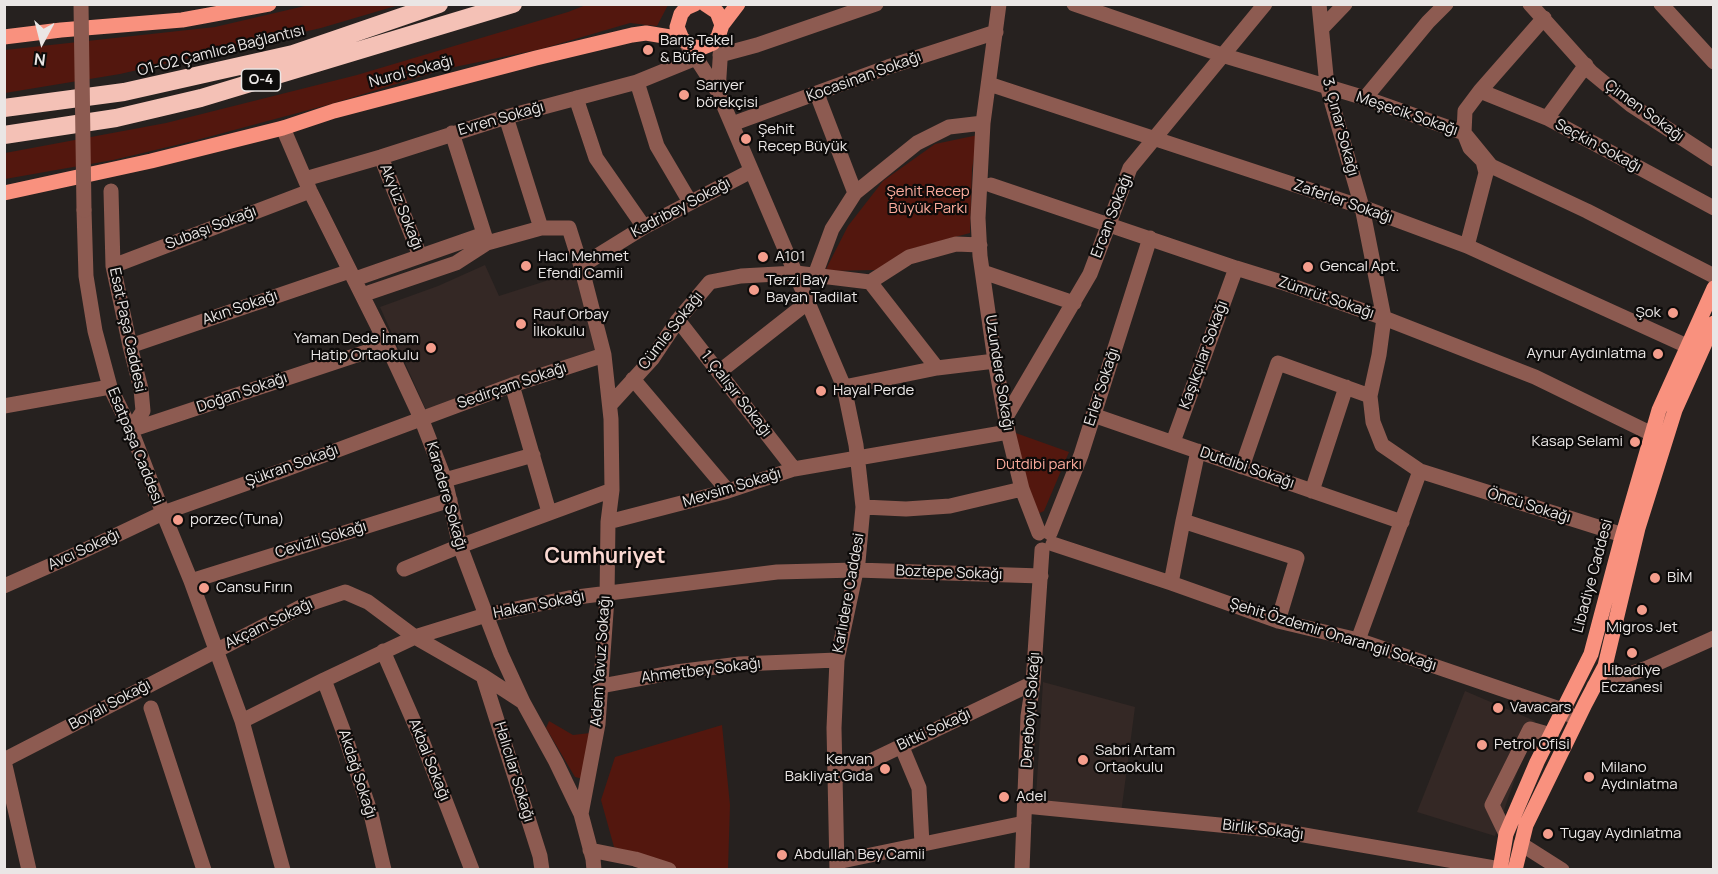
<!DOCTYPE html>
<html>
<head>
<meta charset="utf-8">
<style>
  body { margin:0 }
  #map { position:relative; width:1718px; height:874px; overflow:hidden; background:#26211f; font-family:Manrope,sans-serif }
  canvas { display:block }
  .frame { position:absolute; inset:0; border:6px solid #eae6e5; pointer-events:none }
  .north { position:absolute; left:12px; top:12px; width:60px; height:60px; -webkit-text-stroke:4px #0d0b0a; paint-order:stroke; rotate:187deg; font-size:16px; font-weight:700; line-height:24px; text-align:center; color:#eae6e5 }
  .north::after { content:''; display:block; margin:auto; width:21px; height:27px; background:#eae6e5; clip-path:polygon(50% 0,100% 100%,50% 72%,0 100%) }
</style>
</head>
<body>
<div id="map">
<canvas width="1718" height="874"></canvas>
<div class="frame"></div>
<div class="north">N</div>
</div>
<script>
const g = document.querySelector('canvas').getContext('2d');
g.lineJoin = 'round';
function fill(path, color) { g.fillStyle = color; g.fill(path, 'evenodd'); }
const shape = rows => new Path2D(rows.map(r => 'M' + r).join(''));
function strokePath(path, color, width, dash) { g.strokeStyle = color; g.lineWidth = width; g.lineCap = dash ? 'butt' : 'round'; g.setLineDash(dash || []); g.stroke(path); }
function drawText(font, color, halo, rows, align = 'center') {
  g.font = font + ' Manrope,sans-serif'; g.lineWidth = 4.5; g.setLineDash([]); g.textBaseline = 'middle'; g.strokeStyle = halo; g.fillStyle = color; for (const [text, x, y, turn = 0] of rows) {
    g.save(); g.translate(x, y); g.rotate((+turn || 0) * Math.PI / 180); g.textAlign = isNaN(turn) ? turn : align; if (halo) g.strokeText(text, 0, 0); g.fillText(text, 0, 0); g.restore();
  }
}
fill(shape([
  [485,265,499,296,577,271,596,351,427,412,380,307,438,286],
  [1043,682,1135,707,1120,821,1035,813],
  [1465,691,1535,721,1495,836,1417,812]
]), '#342825');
fill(shape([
  [309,5,399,5,321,28,120,74,5,93,5,50,215,27],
  [586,5,668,5,657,26,630,23,541,49,445,69,331,104,193,141,113,160,5,179,5,153,166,123,357,75,568,12],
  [978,135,972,169,970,233,911,249,876,270,825,271,848,226,883,181,935,144],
  [1013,432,1069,452,1044,511,1033,516],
  [549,721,573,735,590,733,583,779,575,777,546,728],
  [722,725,730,805,728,869,680,869,614,847,601,800,615,757]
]), '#53170e');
strokePath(shape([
  [999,4,983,123,978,218,980,256,995,361,1008,432,1022,489,1039,533],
  [1074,4,1222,55,1365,98,1464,133,1491,166,1587,211,1714,276],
  [1319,4,1327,86,1362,207,1384,318,1379,355,1370,396,1373,422,1382,445,1420,471,1623,535,1634,530],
  [1530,4,1591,72,1631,105,1714,159],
  [1661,4,1714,62],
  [1322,28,1345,4],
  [687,44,718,92,844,387,856,445,863,507,858,562,837,660,834,728,837,870],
  [720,55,757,45,876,4],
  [637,82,657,146,690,202],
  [989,84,1362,207,1467,246,1687,346],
  [1480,91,1547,118,1714,208],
  [718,92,721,45],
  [817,94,855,193],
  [576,98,596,158,644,227],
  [1365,98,1428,22,1446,4],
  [506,117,541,228],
  [1547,118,1586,65],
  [732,124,888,67,996,32],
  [283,128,310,191,387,345,421,418,445,480,460,546,486,615,501,654,523,702,556,762,581,814,593,859,594,870],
  [452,133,487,243],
  [381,157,420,256],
  [305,179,381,157,506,117,637,82,696,58],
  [991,185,1236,268,1281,282,1384,318,1535,377,1652,434],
  [111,191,113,266,130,346,141,389,143,411,131,430],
  [84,210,86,276,95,331,110,387,131,430,163,513,191,581,242,721,283,870],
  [1467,246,1486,173,1483,161,1470,148,1464,133,1465,111,1480,91,1544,18],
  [113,266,310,191],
  [581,266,644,227,751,171],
  [983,272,1074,303],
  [815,275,832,229,855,193,917,143,949,127,983,123],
  [355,279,484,234],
  [870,282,909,257,956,244,980,245],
  [362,295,456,263,487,243,541,228,569,228,581,266,604,355,611,419,612,490,608,522,607,598,598,724,581,814],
  [678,320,794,469],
  [130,346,350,271],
  [719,372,808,302],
  [633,379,728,491],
  [512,385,549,512],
  [844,387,937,368,995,361],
  [610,405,652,359,678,320,710,282,741,276,796,273,870,282,937,368],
  [4,406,110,387],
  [1093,415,1402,522],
  [1006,417,1090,274,1130,168,1265,4],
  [131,430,387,345],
  [1173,442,1236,268],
  [1198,451,1183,521,1297,558,1278,621],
  [1242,467,1278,363,1370,396],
  [445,480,533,455],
  [1312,491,1346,387],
  [863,507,906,509,950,506,1022,489],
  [608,522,728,491,794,469,1008,432],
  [1050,533,1081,455,1150,238],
  [1053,544,1171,583,1278,621,1358,640,1563,710,1577,720],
  [404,569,460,546,612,490],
  [191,581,450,500],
  [1171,583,1183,521],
  [4,586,83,551,163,513,284,470,512,385,604,355],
  [1358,640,1420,471],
  [383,651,421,738,472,870],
  [483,676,540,856,542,870],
  [324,680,344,733,371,814,384,870],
  [601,686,676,672,740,664,837,660],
  [1594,686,1647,668,1714,638],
  [151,708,204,870],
  [242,721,324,680,415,637,486,615,569,598,777,572,856,570,1041,576],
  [901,745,919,788,922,844],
  [4,760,303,606,345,592,368,602,415,637,483,676,523,702],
  [4,761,29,870],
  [835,778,1033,683],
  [1025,806,1281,831,1500,869],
  [1506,834,1492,805,1530,729,1551,735],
  [1521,844,1562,870],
  [590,850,635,859,669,870],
  [837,862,1024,823],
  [1022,870,1028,716,1033,683,1042,550]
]), '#8d5b51', 15);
strokePath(shape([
  [695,4,686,8,681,14,677,27,682,39,694,47,701,48,713,43,718,37,722,25,717,12,705,4],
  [722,25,738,4],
  [4,37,61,30,182,20,269,4],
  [4,193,151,161,283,128,334,111,536,58,632,35,646,33,682,39],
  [1500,870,1506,834,1537,762,1591,654,1621,541,1659,410,1714,288],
  [1515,870,1526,825,1585,704,1605,666,1638,528,1675,410,1714,323]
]), '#f9917e', 15);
strokePath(shape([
  [4,108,124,92,293,54,439,4],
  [4,135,116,118,201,98,513,4]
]), '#f4c1b6', 18);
strokePath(shape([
  [81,4,84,210]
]), '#8d5b51', 15);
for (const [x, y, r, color] of [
  [648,50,6,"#f49d8c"],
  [684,95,6,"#f49d8c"],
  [746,139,6,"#f49d8c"],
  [763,257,6,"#f49d8c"],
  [526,266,6,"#f49d8c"],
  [1308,267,6,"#f49d8c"],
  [754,290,6,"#f49d8c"],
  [1673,313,6,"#f49d8c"],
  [521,324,6,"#f49d8c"],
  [431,348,6,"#f49d8c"],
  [1658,354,6,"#f49d8c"],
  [821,391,6,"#f49d8c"],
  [1635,442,6,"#f49d8c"],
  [178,520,6,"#f49d8c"],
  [1655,578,6,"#f49d8c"],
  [204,588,6,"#f49d8c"],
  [1642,610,6,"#f49d8c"],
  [1632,653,6,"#f49d8c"],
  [1498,708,6,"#f49d8c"],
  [1482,745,6,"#f49d8c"],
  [1083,760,6,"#f49d8c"],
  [885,769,6,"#f49d8c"],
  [1589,777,6,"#f49d8c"],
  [1004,797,6,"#f49d8c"],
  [1548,834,6,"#f49d8c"],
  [782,855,6,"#f49d8c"]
]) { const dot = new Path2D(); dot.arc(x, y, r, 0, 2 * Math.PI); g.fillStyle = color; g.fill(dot); strokePath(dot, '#0d0b0a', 2); }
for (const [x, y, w] of [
  [261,80,39]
]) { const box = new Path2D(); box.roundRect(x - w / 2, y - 11, w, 22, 4.5); g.fillStyle = '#0d0b0a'; g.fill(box); strokePath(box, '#eae6e5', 1.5); }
drawText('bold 14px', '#eae6e5', null, [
  ["O-4",261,80]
]);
drawText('15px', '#eae6e5', '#0d0b0a', [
  ["Barış Tekel",660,41],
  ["& Büfe",660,58],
  ["Sarıyer",696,86],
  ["börekçisi",696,103],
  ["Şehit",758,130],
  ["Recep Büyük",758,147],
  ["Hacı Mehmet",538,257],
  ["Efendi Camii",538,274],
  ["A101",775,257],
  ["Gencal Apt.",1320,267],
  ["Terzi Bay",766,281],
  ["Bayan Tadilat",766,298],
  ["Şok",1661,313,"right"],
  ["Rauf Orbay",533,315],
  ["İlkokulu",533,332],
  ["Yaman Dede İmam",419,339,"right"],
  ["Hatip Ortaokulu",419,356,"right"],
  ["Aynur Aydınlatma",1646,354,"right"],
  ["Hayal Perde",833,391],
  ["Kasap Selami",1623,442,"right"],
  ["porzec(Tuna)",190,520],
  ["BİM",1667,578],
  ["Cansu Fırın",216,588],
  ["Migros Jet",1642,628,"center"],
  ["Libadiye",1632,671,"center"],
  ["Eczanesi",1632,688,"center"],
  ["Vavacars",1510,708],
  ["Petrol Ofisi",1494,745],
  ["Sabri Artam",1095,751],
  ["Ortaokulu",1095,768],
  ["Kervan",873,760,"right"],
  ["Bakliyat Gıda",873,777,"right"],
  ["Milano",1601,768],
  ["Aydınlatma",1601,785],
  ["Adel",1016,797],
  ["Tugay Aydınlatma",1560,834],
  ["Abdullah Bey Camii",794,855]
], 'left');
drawText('15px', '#eae6e5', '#0d0b0a', [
  ["O1-O2 Çamlıca Bağlantısı",221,51,-14],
  ["Nurol Sokağı",411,72,-15],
  ["Kocasinan Sokağı",864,77,-20],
  ["Çimen Sokağı",1644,111,36],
  ["Meşecik Sokağı",1407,114,19],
  ["Evren Sokağı",501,119,-16],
  ["3. Çınar Sokağı",1340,127,75],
  ["Seçkin Sokağı",1598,146,28],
  ["Zaferler Sokağı",1343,202,19],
  ["Akyüz Sokağı",401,207,68],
  ["Kadribey Sokağı",681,208,-28],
  ["Ercan Sokağı",1112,216,-69],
  ["Subaşı Sokağı",211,228,-21],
  ["Zümrüt Sokağı",1326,298,19],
  ["Akın Sokağı",240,308,-19],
  ["Esat Paşa Caddesi",127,330,78],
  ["Cümle Sokağı",671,331,-52],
  ["Kaşıkçılar Sokağı",1204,355,-70],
  ["Uzundere Sokağı",999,373,81],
  ["Sedirçam Sokağı",512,386,-19],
  ["Erler Sokağı",1102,387,-72],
  ["Doğan Sokağı",242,393,-19],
  ["1. Çalışır Sokağı",736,394,52],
  ["Esatpaşa Caddesi",135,446,68],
  ["Şükran Sokağı",292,466,-20],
  ["Dutdibi Sokağı",1247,468,19],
  ["Mevsim Sokağı",732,488,-17],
  ["Karadere Sokağı",446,496,74],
  ["Öncü Sokağı",1529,506,17],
  ["Cevizli Sokağı",321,540,-17],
  ["Avcı Sokağı",84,550,-25],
  ["Boztepe Sokağı",949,573,2],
  ["Libadiye Caddesi",1593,576,-75],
  ["Karlıdere Caddesi",849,593,-80],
  ["Hakan Sokağı",539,605,-11],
  ["Akçam Sokağı",269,624,-26],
  ["Şehit Özdemir Onarangil Sokağı",1333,635,17],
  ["Adem Yavuz Sokağı",601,661,-86],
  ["Ahmetbey Sokağı",701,671,-7],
  ["Boyalı Sokağı",110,705,-28],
  ["Dereboyu Sokağı",1031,710,-86],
  ["Bitki Sokağı",934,730,-25],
  ["Akbal Sokağı",429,760,68],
  ["Halıcılar Sokağı",514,772,73],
  ["Akdağ Sokağı",357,774,72],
  ["Birlik Sokağı",1263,830,7]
]);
drawText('15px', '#fdac9d', '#0d0b0a', [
  ["Şehit Recep",928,192],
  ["Büyük Parkı",928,209],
  ["Dutdibi parkı",1039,465]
]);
drawText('bold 21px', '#fbd9d2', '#0d0b0a', [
  ["Cumhuriyet",605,557]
]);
</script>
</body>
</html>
